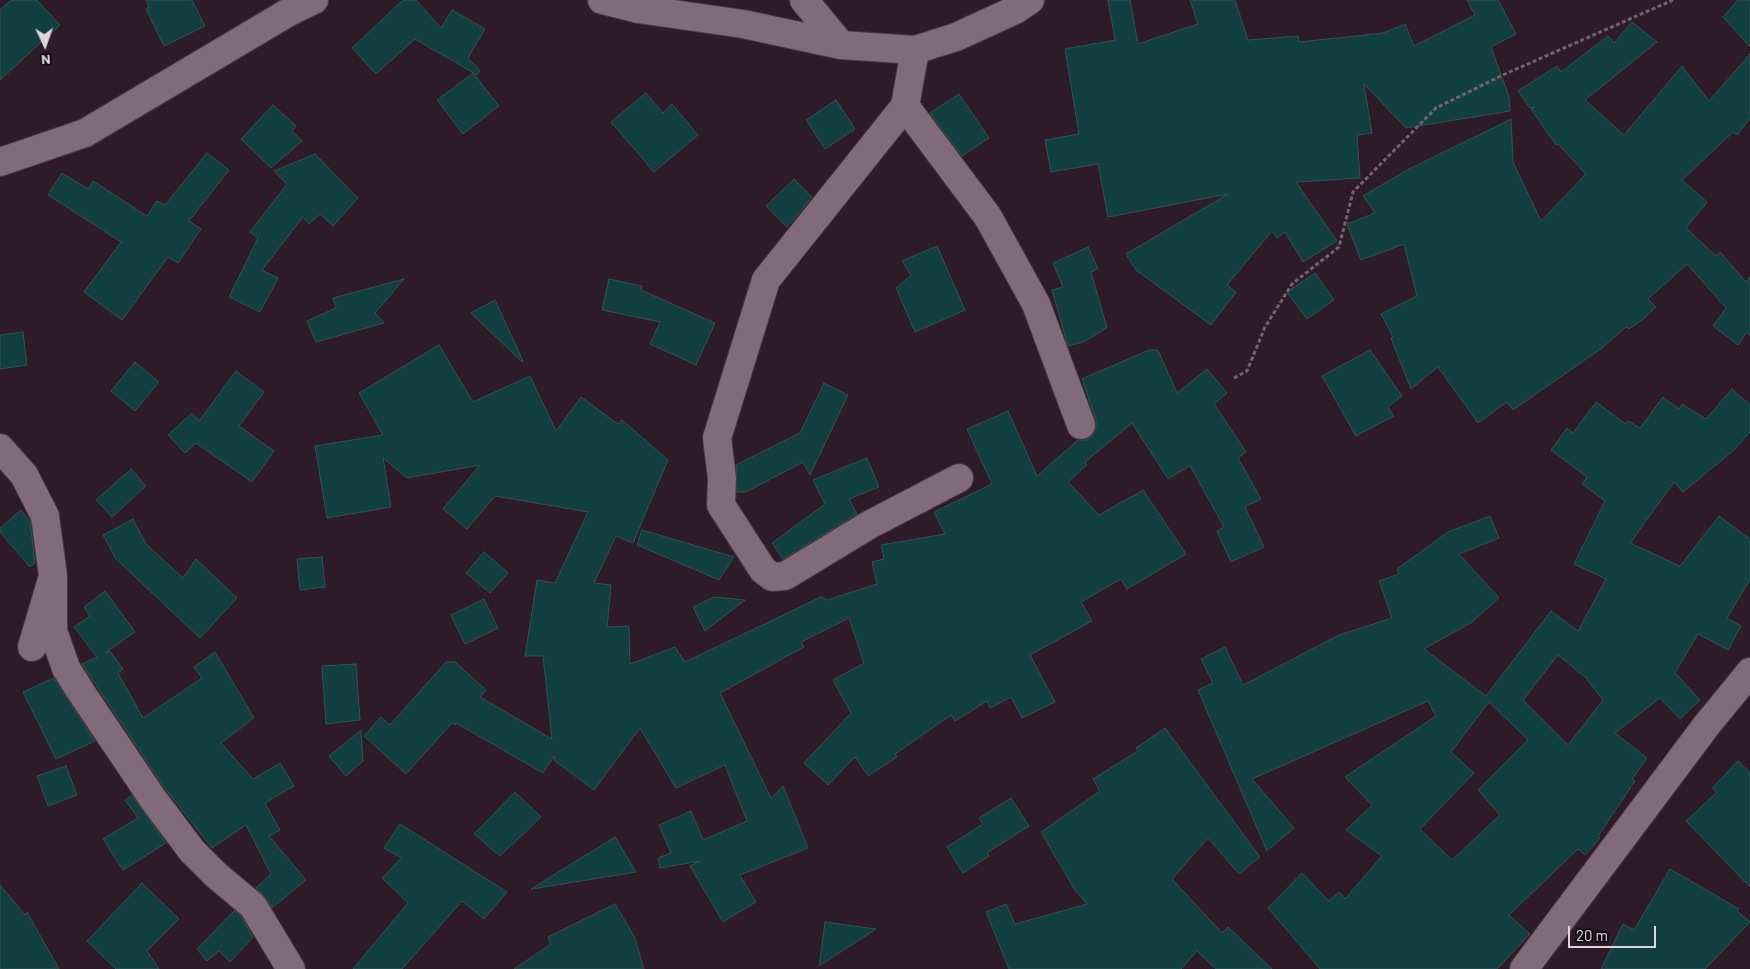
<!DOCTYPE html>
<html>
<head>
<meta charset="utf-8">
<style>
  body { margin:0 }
  #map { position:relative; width:1750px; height:969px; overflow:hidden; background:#2e1b29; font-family:Barlow,sans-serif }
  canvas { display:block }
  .north { position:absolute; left:20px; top:20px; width:50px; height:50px; -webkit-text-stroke:4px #11090f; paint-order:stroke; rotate:177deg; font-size:14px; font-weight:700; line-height:20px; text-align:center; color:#e2d4dd }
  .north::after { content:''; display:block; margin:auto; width:18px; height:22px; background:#e2d4dd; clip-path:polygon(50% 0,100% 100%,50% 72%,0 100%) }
  .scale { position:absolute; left:1568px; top:926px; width:88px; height:22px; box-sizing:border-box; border:2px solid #e2d4dd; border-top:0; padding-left:6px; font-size:15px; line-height:18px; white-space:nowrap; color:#e2d4dd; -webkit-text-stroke:4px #11090f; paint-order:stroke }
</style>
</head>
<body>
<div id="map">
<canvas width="1750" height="969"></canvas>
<div class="north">N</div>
<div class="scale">20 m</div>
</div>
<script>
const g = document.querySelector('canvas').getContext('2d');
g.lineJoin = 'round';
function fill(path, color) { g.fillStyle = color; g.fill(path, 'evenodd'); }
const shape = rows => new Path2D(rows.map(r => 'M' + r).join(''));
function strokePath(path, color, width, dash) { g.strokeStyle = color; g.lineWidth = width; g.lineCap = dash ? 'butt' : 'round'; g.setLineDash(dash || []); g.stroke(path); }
const building = shape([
  [11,0,37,0,60,25,0,80,0,10,11,0],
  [146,0,192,0,205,26,164,46,146,9,149,7,146,0],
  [403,0,416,0,441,28,452,10,485,29,468,58,480,71,477,75,415,39,376,74,352,48,403,0],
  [1108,0,1130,0,1138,44,1198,24,1190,0,1235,0,1248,40,1298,36,1299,42,1383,33,1405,24,1414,46,1475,15,1467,0,1498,0,1516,34,1491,47,1509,97,1510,111,1406,128,1364,84,1372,133,1357,135,1360,178,1296,182,1337,241,1303,262,1285,232,1277,238,1272,231,1227,285,1236,292,1211,325,1136,270,1126,254,1228,194,1108,217,1098,164,1051,172,1045,140,1079,134,1065,49,1115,40,1108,0],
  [1738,0,1750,0,1750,47,1723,17,1738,0],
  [1632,22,1657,42,1585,100,1624,135,1682,66,1709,101,1750,54,1750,118,1737,135,1733,132,1682,180,1707,202,1686,228,1716,256,1720,252,1746,282,1750,277,1750,335,1747,332,1738,345,1713,326,1726,308,1687,264,1648,299,1656,307,1642,320,1629,329,1626,327,1602,348,1513,410,1507,402,1478,423,1438,367,1411,389,1391,338,1393,337,1381,314,1417,296,1404,244,1361,260,1347,224,1375,213,1363,196,1407,170,1511,119,1513,162,1541,221,1586,174,1558,144,1556,145,1531,109,1535,107,1530,108,1518,91,1557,66,1561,72,1608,36,1614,43,1632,22],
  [473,73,499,106,463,134,437,100,473,73],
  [646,93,663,113,672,104,698,135,654,172,611,122,646,93],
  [959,94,989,138,962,156,930,113,959,94],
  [836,100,855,129,825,149,806,120,836,100],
  [273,105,296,126,292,131,302,141,271,168,241,139,273,105],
  [207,153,229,170,189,221,201,229,178,263,168,257,122,320,84,292,121,242,48,195,62,173,88,189,93,181,147,216,157,201,165,205,207,153],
  [315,154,358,198,333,226,320,214,309,224,303,217,262,270,278,278,260,312,229,297,258,238,250,232,287,184,274,171,315,154],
  [794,179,812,197,787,227,766,206,794,179],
  [937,246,965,310,915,332,896,288,911,275,902,261,937,246],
  [1088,247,1098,269,1091,272,1107,328,1083,342,1068,346,1052,290,1063,287,1053,263,1088,247],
  [1315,273,1334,300,1307,319,1287,292,1315,273],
  [404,279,375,313,384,323,316,342,307,321,336,308,333,298,404,279],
  [609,279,642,286,641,290,715,323,696,365,650,344,660,322,602,310,609,279],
  [495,300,523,361,522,362,471,313,495,300],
  [23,332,27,365,0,369,0,335,23,332],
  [439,345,473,402,530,376,556,431,581,397,618,424,622,420,668,460,633,543,616,536,594,583,611,585,607,627,629,626,630,664,675,647,685,662,821,597,827,600,877,584,872,562,884,559,881,545,945,534,934,512,992,484,967,429,1008,411,1037,476,1078,440,1086,440,1093,435,1096,427,1096,420,1082,379,1149,350,1158,350,1177,393,1207,369,1227,393,1214,404,1246,452,1238,458,1261,499,1245,507,1264,547,1231,562,1217,531,1224,527,1190,466,1168,479,1132,423,1085,462,1087,465,1068,482,1099,515,1143,490,1186,554,1127,589,1121,579,1081,602,1092,621,1030,655,1055,702,1022,718,1011,697,990,708,987,701,955,721,951,715,895,754,897,757,868,776,855,757,828,785,804,763,851,713,833,680,864,663,849,618,801,642,804,647,720,693,771,798,783,786,808,848,740,875,756,902,723,922,690,866,700,861,660,868,658,858,671,853,659,825,691,811,703,840,747,821,725,765,676,788,640,728,594,790,555,761,554,756,543,773,456,723,455,725,452,723,406,774,364,736,381,717,390,725,446,662,455,662,486,690,480,697,552,739,543,656,525,656,537,580,555,583,588,512,495,496,467,529,443,509,480,465,407,478,383,458,391,507,327,518,315,446,383,435,359,393,439,345],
  [1370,350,1402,396,1388,407,1394,416,1356,436,1322,376,1370,350],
  [135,362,159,382,135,411,111,391,135,362],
  [236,371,264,392,239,426,274,451,252,482,196,443,185,453,168,435,192,413,199,421,236,371],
  [824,383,848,395,810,475,803,462,746,492,737,492,736,465,800,433,824,383],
  [1732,389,1750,405,1750,432,1734,450,1683,492,1674,482,1630,543,1680,566,1719,516,1750,539,1750,580,1727,618,1741,626,1728,650,1698,634,1675,673,1700,700,1680,719,1660,698,1615,733,1647,758,1632,779,1635,781,1598,836,1600,838,1585,855,1578,849,1509,915,1530,934,1497,969,1320,969,1268,908,1302,873,1329,901,1339,892,1345,899,1382,856,1346,830,1372,805,1345,777,1436,716,1428,701,1252,779,1294,828,1267,851,1198,690,1213,683,1201,659,1225,647,1243,685,1339,635,1392,618,1379,581,1399,574,1397,569,1448,532,1490,516,1499,538,1459,554,1499,598,1472,622,1424,649,1486,696,1551,611,1578,631,1606,579,1574,564,1605,501,1582,484,1587,477,1551,450,1567,428,1573,433,1596,402,1626,424,1628,421,1640,428,1663,397,1679,409,1682,404,1706,419,1732,389],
  [1558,655,1586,678,1603,700,1568,745,1523,700,1558,655],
  [1489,702,1528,740,1478,790,1500,815,1452,860,1420,829,1474,773,1451,752,1489,702],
  [867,458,879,487,849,499,857,514,783,559,772,543,825,504,813,480,867,458],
  [131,469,146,486,112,517,96,500,131,469],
  [21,510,30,521,35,563,30,567,0,532,0,528,21,510],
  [133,519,146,544,183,578,196,559,237,598,200,638,116,559,103,535,133,519],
  [642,530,734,557,719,580,637,545,642,530],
  [484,552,508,573,490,593,466,573,484,552],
  [322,557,325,587,300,590,297,559,322,557],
  [105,591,135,632,105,653,110,651,123,669,118,673,143,718,202,678,194,667,215,652,254,718,221,743,253,779,280,763,294,786,265,803,280,830,269,836,306,880,272,908,266,898,256,888,271,874,246,825,212,848,166,790,82,664,97,657,74,627,90,616,84,607,105,591],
  [714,597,745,600,705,631,693,607,714,597],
  [484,599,498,628,465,644,451,615,484,599],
  [356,664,360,720,326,724,322,666,356,664],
  [54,678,95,741,56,759,23,692,54,678],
  [1165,728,1260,857,1239,874,1208,838,1172,879,1222,933,1228,927,1272,969,1216,969,1197,951,1181,969,1009,969,986,912,1006,904,1015,924,1087,904,1075,890,1041,832,1100,791,1093,779,1138,751,1136,748,1165,728],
  [361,730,363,761,346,776,329,756,361,730],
  [1738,761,1750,773,1750,887,1686,821,1717,792,1712,788,1738,761],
  [66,766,77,795,48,806,37,776,66,766],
  [515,792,541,817,500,856,474,834,515,792],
  [132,795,166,843,123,870,103,839,138,818,125,800,132,795],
  [1011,798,1029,826,987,853,989,856,963,873,947,847,983,824,979,818,1011,798],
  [400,824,507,892,484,919,462,901,402,969,353,969,408,903,382,878,401,858,384,848,400,824],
  [615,837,636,872,532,889,531,889,615,837],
  [1670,869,1739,909,1737,911,1750,922,1705,969,1601,969,1623,924,1634,930,1670,869],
  [142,883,179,919,147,951,159,969,116,969,87,941,142,883],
  [0,885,25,915,27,912,59,969,0,969,0,885],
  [615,904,634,936,644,969,514,969,551,944,548,937,615,904],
  [234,911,241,916,253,937,230,962,219,951,207,961,197,949,234,911],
  [825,922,876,929,819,966,825,922]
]);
fill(building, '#124040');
strokePath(building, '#335353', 1);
const minor = shape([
  [602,0,638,9,743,24,841,45,915,50,956,37,1015,10,1030,0],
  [804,0,841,45],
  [915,50,905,106,988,217,1036,304,1081,425],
  [905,106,766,280,717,438,722,478,721,505,763,570,772,577,785,576,869,525,959,478],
  [0,162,85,133,289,12,314,0],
  [0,448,24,475,45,516,53,576,32,647],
  [53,576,53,631,66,668,81,692,153,799,192,851,216,875,253,906,291,969],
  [1524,969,1706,726,1750,672]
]);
strokePath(minor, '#473743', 30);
strokePath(shape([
  [1234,378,1247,371,1265,327,1292,284,1339,247,1353,192,1436,108,1505,74,1673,0]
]), '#74636f', 3, [4, 2.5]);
strokePath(minor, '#816a7a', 28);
</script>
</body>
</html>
